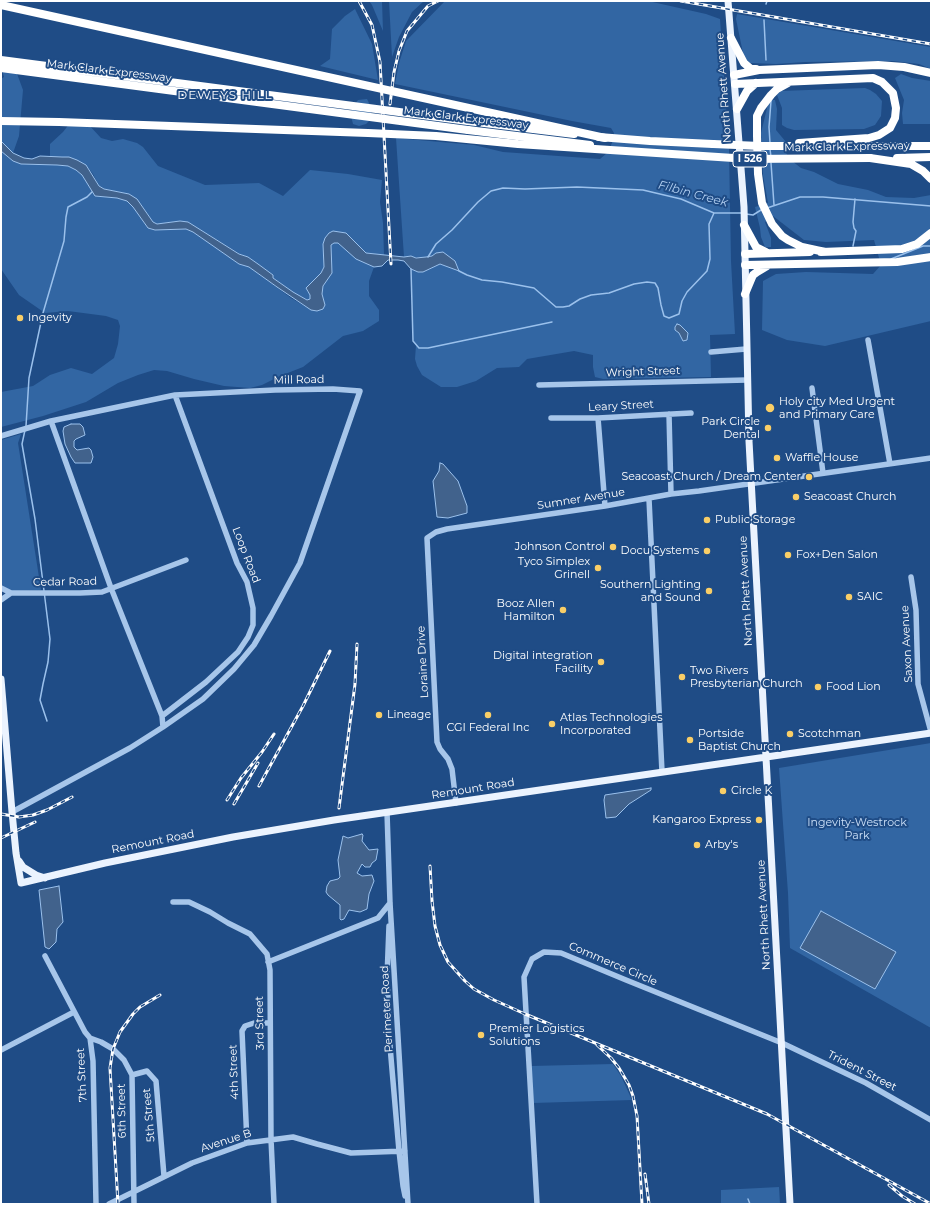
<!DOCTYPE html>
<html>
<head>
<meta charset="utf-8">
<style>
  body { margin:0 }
  #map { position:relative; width:932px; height:1205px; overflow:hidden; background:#1f4c86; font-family:Montserrat,sans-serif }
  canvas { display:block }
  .frame { position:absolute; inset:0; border:2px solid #fff; pointer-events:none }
</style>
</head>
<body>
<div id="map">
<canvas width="932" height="1205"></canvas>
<div class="frame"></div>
</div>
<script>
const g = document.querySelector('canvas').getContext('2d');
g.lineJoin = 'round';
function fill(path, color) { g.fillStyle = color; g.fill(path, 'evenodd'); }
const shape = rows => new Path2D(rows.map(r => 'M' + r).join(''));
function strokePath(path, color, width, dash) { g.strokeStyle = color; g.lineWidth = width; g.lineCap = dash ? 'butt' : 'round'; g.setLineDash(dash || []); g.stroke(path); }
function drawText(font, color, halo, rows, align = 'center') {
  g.font = font + ' Montserrat,sans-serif'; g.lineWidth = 4; g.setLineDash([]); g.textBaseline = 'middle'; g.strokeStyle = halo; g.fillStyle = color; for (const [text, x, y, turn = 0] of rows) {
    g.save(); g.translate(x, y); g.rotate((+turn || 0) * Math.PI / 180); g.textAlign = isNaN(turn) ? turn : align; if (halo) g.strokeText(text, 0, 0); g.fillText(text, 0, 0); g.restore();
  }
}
fill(shape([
  [369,1,382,1,383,31,372,5],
  [389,1,424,1,412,12,399,37,392,57],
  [445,1,648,1,706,14,720,19,729,150,731,261,735,334,710,335,711,377,603,379,595,377,593,367,593,355,574,351,527,359,519,367,497,368,476,381,457,387,441,387,422,375,417,366,415,359,416,345,413,341,411,269,418,272,428,270,440,264,459,270,436,253,432,256,426,257,404,257,396,138,474,145,503,152,600,159,607,153,612,143,614,133,611,128,572,121,395,84,399,63,406,41],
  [355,9,372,44,378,80,320,66,330,59,332,29,345,16],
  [737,14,931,47,931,69,919,64,893,61,805,62,776,64,750,63,744,58,736,19],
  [1,62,16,71,23,90,19,136,13,153,1,141,1,79,4,77,1,67],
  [901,74,912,78,931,81,931,124,903,124,902,113,904,100,895,78],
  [865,88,870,90,876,94,882,101,881,116,875,125,864,129,794,130,787,128,782,125,782,108,777,95,780,91],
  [367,99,371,107,371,119,366,124,359,126,353,124,351,116,352,108,358,100],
  [769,100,775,100,777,109,776,130,786,142,786,153,792,161,801,168,814,172,838,184,868,190,886,197,914,198,931,195,931,321,825,346,787,340,762,330,763,281,776,274,806,272,873,274,881,265,874,240,826,242,804,240,773,216,765,222,771,238,771,247,765,247,761,237,760,228,755,207,768,203,763,175,761,133],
  [70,123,88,124,101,138,112,141,123,139,137,143,143,147,158,166,205,185,259,183,283,196,310,170,348,174,382,180,380,202,383,223,384,255,366,253,346,233,333,231,323,244,324,267,321,273,307,291,310,294,310,299,307,300,293,292,273,278,273,275,258,264,248,257,240,254,188,222,180,221,157,224,153,222,141,204,129,194,104,189,99,186,93,174,86,165,69,157,50,157,50,144,63,132],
  [1,151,13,161,21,164,57,165,68,166,76,170,82,175,95,196,117,198,127,201,133,207,148,228,155,230,186,229,193,232,239,264,249,267,291,298,311,310,324,300,322,294,323,286,332,273,331,245,334,243,338,243,356,259,374,267,369,281,369,296,379,310,379,321,363,331,343,336,303,367,280,376,262,385,250,388,224,386,194,379,167,371,154,370,138,375,118,383,86,402,43,416,1,427,1,392,33,386,50,375,71,368,92,374,114,358,118,344,120,326,118,320,106,316,68,311,45,313,19,295,1,269],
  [21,434,18,443,41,590,11,591,1,585,1,440],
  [931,743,931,1028,790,948,788,893,779,768],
  [613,1064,621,1076,632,1100,533,1103,531,1066],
  [779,1187,780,1204,721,1204,721,1190]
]), '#3266a3');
const water = shape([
  [1,141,13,153,24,158,32,159,40,156,62,157,69,157,77,160,86,165,99,186,104,189,129,194,137,199,153,222,157,224,180,221,188,222,239,254,248,257,258,264,273,275,273,278,293,292,307,300,310,299,310,295,306,288,321,273,324,267,323,244,325,238,329,233,333,231,346,233,366,253,404,257,411,256,416,258,426,257,432,256,436,253,443,252,455,261,459,271,440,264,423,272,418,272,411,269,404,261,398,260,388,260,382,266,374,267,356,259,338,243,334,243,331,245,332,273,323,286,322,294,325,305,323,309,317,311,311,310,277,287,249,267,239,264,193,232,186,229,155,230,148,228,133,207,127,201,117,198,95,196,82,175,76,170,68,166,57,165,21,164,13,161,1,151,1,141],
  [677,324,680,325,688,333,687,340,683,341,679,333,675,330,675,327,677,324],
  [71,424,80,424,83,427,85,435,76,439,74,441,74,447,77,450,89,448,91,450,93,457,91,463,75,463,71,457,65,444,63,431,64,427,71,424],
  [440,463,443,464,458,481,467,506,467,513,448,518,437,517,433,481,439,471,440,463],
  [651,788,651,790,629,804,616,817,606,818,604,800,605,795,651,788],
  [362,834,363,835,362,841,369,850,378,849,376,860,372,863,370,867,365,867,362,864,357,873,362,876,372,875,374,881,369,894,367,909,360,912,349,910,344,919,341,920,340,919,340,905,328,895,326,892,327,886,330,881,338,879,340,877,338,860,343,836,348,838,362,834],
  [59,886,63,922,57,929,56,942,49,949,45,947,39,890,59,886],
  [821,911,896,952,875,989,800,948,821,911]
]);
fill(water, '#41628c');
strokePath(water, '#9bc1ec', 1);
strokePath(shape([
  [766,4,767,1],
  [764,20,766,60],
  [770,143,769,127,771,101],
  [770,149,771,157],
  [771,163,774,205],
  [767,208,800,197,823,197,931,206],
  [746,214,753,215,761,210],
  [853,246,856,231,854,228,853,222,855,199],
  [428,257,436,244,452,230,478,202,491,191,503,188,525,189,577,187,643,190,681,199,714,213,742,213],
  [891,259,923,246,931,246],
  [411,269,413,341,419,348,428,348,552,322],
  [459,271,467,275,482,280,502,282,534,288,556,307,563,307,569,306,580,299,591,295,609,293,634,284,647,282,655,283,658,288,661,305,664,316,669,318,679,314,682,301,687,292,707,271,710,259,709,224,714,213],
  [26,426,29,378,43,313,64,241,66,217,68,207,87,197,92,192],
  [25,430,22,444,35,519,50,639,48,662,43,684,40,700,47,721],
  [748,1199,750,1204]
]), '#9bc1ec', 1.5);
strokePath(shape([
  [868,340,890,464],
  [711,352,746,349],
  [539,385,747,380],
  [812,388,823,473],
  [669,414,671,494],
  [551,418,598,418,691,413],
  [598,418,605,506],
  [51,421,111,588,162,716],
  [1,436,51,421,175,395,275,390,333,389,360,391,300,563,271,616,254,645,234,669,203,699,163,727],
  [649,499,662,772],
  [911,577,916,610,918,684,931,732],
  [1,588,11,593,80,593,102,592,186,560],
  [1,600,11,593],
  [456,803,452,769,448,759,440,749,437,742,427,538,436,532,447,529,605,506,671,494,699,491,931,458],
  [12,812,130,748,163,727,162,716,206,682,238,652,248,637,253,625,253,608,247,582,237,563,175,395],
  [387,812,390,903,408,1204],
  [173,902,189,902,210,912,228,923,250,934,267,954,270,970,271,1139,274,1204],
  [389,926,387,977,390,1046,399,1151,403,1186,405,1196],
  [45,956,85,1032,90,1038,93,1061,96,1204],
  [268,962,378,918,390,903],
  [90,1038,101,1042,113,1049,124,1060,132,1075,134,1204],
  [1,1050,74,1012],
  [132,1075,147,1071,156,1081,164,1176],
  [247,1143,242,1031,245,1026,254,1023,270,1023],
  [109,1204,192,1163,247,1143,293,1137,317,1144,351,1153,405,1151],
  [537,1204,524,977,532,959,544,952,561,953,626,980,782,1043,866,1083,931,1120]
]), '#a7c6ea', 5.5);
strokePath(shape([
  [728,1,744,207,749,441,790,1204],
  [1,679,12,812,16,853,21,883,105,863,233,837,334,820,931,733],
  [19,861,23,867,36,875,45,878]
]), '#ebf3fe', 7);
strokePath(shape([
  [731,38,744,63,751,69,756,69],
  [734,75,759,70,878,65,904,67,931,73],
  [788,83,777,89,771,95,761,108,757,116,757,136,758,174,762,203,772,224,782,236,788,240,802,247,825,252],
  [735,84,873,78,882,82,893,93,896,108,895,118,890,128,879,135,869,138,799,143],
  [737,109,747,91,756,83],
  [468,121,574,134],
  [468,130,590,145],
  [599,137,650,141,713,144],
  [870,158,911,164,923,171,931,179],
  [897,158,931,157],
  [744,225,756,247,766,252],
  [821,252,902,249,917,244,931,233],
  [745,254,810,252],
  [745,265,897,262,931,257],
  [745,294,753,275,757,272,767,266]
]), '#fff', 8);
const rail = shape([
  [359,1,372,25,380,62,391,264],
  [681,1,931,44],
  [390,104,394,72,399,51,407,31,428,6,438,1],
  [259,786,303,706,330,651],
  [227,800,241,778,262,752,274,734],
  [234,804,258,763],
  [339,808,355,684,357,644],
  [1,814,19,817,33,815,47,810,72,797],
  [1,838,35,822],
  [430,866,432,901,435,926,440,945,448,962,465,981,474,989,494,1000,525,1014,767,1114,931,1204],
  [597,1045,611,1058,619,1068,629,1085,633,1096,637,1116,642,1204],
  [645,1174,649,1204],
  [889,1185,902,1196,915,1204],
  [118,1204,110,1068,113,1049,120,1032,133,1014,140,1007,160,995]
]);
strokePath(rail, '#fff', 3);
strokePath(rail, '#1f4c86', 1.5, [4.5]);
strokePath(shape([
  [1,5,605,138],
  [1,60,468,121],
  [1,68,468,130],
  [1,121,59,122,368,133,436,136,518,144,749,159,870,158],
  [713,144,760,146,931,146]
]), '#fff', 8);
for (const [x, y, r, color] of [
  [20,318,4,"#f9ce67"],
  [770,408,5,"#f9ce67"],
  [768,428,4,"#f9ce67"],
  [777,458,4,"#f9ce67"],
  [809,477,4,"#f9ce67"],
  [796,497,4,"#f9ce67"],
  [707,520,4,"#f9ce67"],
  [613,547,4,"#f9ce67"],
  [707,551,4,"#f9ce67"],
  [788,555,4,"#f9ce67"],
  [598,568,4,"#f9ce67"],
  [709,591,4,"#f9ce67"],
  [849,597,4,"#f9ce67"],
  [563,610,4,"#f9ce67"],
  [601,662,4,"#f9ce67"],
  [682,677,4,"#f9ce67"],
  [818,687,4,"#f9ce67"],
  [379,715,4,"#f9ce67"],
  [488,715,4,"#f9ce67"],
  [552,724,4,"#f9ce67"],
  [790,734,4,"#f9ce67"],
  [690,740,4,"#f9ce67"],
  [723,791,4,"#f9ce67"],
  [759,820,4,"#f9ce67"],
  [697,845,4,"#f9ce67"],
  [481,1035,4,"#f9ce67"]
]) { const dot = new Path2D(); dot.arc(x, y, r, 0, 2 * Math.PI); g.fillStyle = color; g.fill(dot); strokePath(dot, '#1f4c86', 1.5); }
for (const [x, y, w] of [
  [750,159,34]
]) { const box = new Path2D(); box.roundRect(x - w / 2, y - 8, w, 16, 3); g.fillStyle = '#1f4c86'; g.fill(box); strokePath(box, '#fff', 1); }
drawText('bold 10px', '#fff', null, [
  ["I 526",750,159]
]);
drawText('11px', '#fff', '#1f4c86', [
  ["Mark Clark Expressway",109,71,7],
  ["North Rhett Avenue",724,88,-94],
  ["Mark Clark Expressway",466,118,7],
  ["Mark Clark Expressway",847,147,-1],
  ["Wright Street",643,372,-2],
  ["Mill Road",299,380,-1],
  ["Leary Street",621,406,-3],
  ["Sumner Avenue",581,499,-9],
  ["Loop Road",246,555,69],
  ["Cedar Road",65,582,-1],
  ["North Rhett Avenue",746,591,-93],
  ["Saxon Avenue",907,644,-93],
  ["Loraine Drive",423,662,-93],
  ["Remount Road",473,789,-9],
  ["Remount Road",153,842,-11],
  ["North Rhett Avenue",764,915,-93],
  ["Commerce Circle",613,964,23],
  ["Perimeter Road",387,1009,-93],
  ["3rd Street",260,1023,-91],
  ["Trident Street",862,1071,27],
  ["4th Street",234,1072,-92],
  ["7th Street",82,1075,-93],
  ["6th Street",122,1111,-91],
  ["5th Street",149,1115,-95],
  ["Avenue B",226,1141,-18]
]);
drawText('11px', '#fff', '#1f4c86', [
  ["Ingevity",28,318],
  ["Holy city Med Urgent",779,402],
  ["and Primary Care",779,415],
  ["Park Circle",760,422,"right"],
  ["Dental",760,435,"right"],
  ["Waffle House",785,458],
  ["Seacoast Church / Dream Center",801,477,"right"],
  ["Seacoast Church",804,497],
  ["Public Storage",715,520],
  ["Johnson Control",605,547,"right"],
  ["Docu Systems",699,551,"right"],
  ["Fox+Den Salon",796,555],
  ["Tyco Simplex",590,562,"right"],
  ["Grinell",590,575,"right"],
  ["Southern Lighting",701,585,"right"],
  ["and Sound",701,598,"right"],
  ["SAIC",857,597],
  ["Booz Allen",555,604,"right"],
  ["Hamilton",555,617,"right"],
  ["Digital integration",593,656,"right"],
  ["Facility",593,669,"right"],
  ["Two Rivers",690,671],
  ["Presbyterian Church",690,684],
  ["Food Lion",826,687],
  ["Lineage",387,715],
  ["Atlas Technologies",560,718],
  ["Incorporated",560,731],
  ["CGI Federal Inc",488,728,"center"],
  ["Portside",698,734],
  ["Baptist Church",698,747],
  ["Scotchman",798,734],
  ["Circle K",731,791],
  ["Kangaroo Express",751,820,"right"],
  ["Arby's",705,845],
  ["Premier Logistics",489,1029],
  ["Solutions",489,1042]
], 'left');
drawText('11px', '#cce0f8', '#1f4c86', [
  ["Ingevity-Westrock",857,823],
  ["Park",857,836]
]);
g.letterSpacing = '1px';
drawText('12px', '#fff', '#1f4c86', [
  ["DEWEYS HILL",225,95]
]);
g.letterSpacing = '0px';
drawText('italic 12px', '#b3d0f2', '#1f4c86', [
  ["Filbin Creek",693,194,15]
]);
</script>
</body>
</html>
